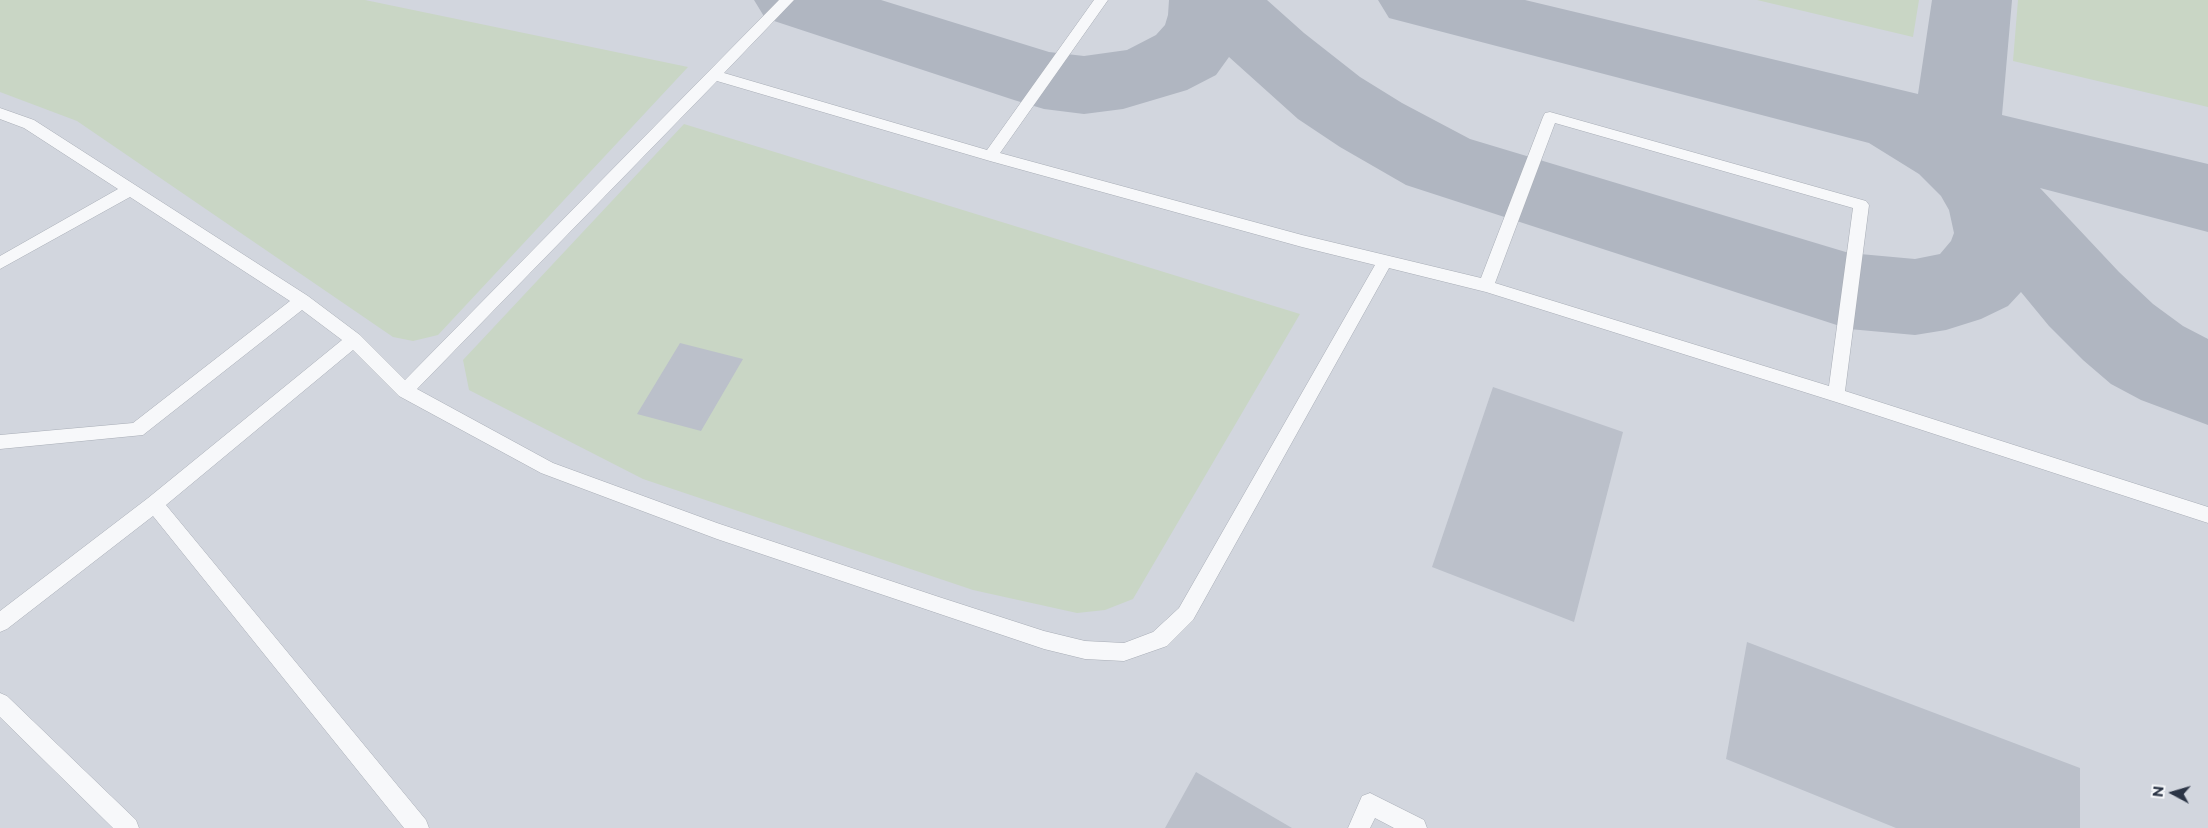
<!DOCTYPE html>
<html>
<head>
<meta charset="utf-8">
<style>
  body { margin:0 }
  #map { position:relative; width:2208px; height:828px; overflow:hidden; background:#e4e7ec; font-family:Montserrat,sans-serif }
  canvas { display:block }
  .north { position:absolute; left:2148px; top:768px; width:50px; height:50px; -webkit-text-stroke:4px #f4f6f9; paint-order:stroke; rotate:276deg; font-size:14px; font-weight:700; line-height:20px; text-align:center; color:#2b3445 }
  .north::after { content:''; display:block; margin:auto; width:18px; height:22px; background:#2b3445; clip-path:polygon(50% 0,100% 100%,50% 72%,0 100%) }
</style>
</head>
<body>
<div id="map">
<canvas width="2208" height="828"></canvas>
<div class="north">N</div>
</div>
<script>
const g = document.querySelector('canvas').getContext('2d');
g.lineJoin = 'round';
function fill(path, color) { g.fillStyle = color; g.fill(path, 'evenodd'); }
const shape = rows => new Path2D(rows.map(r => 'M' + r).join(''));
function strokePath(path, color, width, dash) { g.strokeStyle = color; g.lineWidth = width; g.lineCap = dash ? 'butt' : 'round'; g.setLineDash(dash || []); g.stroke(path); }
fill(shape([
  [0,0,2208,0,2208,828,0,828]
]), '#d2d6de');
fill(shape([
  [0,0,365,0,688,67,438,335,413,341,393,337,77,121,0,92],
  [1757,0,1919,0,1913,37],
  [2018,0,2208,0,2208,107,2013,61],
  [684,124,1300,314,1133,599,1105,610,1077,613,973,590,643,479,469,390,463,360]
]), '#c9d6c5');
fill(shape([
  [754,0,881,0,1049,52,1084,56,1127,50,1156,35,1165,25,1168,15,1169,0,1267,0,1304,33,1360,77,1402,103,1470,139,1849,253,1915,259,1940,254,1951,241,1954,233,1949,210,1941,196,1919,174,1869,143,1389,18,1378,0,1525,0,1918,94,1932,0,2012,0,2002,115,2208,164,2208,232,2040,188,2119,272,2153,304,2183,326,2208,339,2208,425,2141,400,2111,384,2083,360,2049,326,2021,292,2008,306,1981,319,1946,330,1915,335,1849,329,1406,185,1340,147,1298,119,1229,57,1216,75,1187,90,1123,109,1084,114,1044,109,1014,100,765,18,754,0]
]), '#b0b6c1');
fill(shape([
  [680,343,743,359,701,431,637,414],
  [1493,387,1623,432,1574,622,1432,567],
  [1747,642,2080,768,2080,828,1896,828,1726,759],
  [1196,772,1292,828,1165,828]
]), '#bbc0ca');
const lane = shape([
  [779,0,794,0,724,73,987,150,1094,0,1108,0,1000,153,1302,235,1481,278,1543,117,1545,113,1550,112,1866,201,1869,205,1845,391,2208,507,2208,523,1836,402,1486,292,1389,268,1193,620,1167,646,1124,661,1085,659,1044,649,717,539,541,473,399,396,353,350,166,505,426,820,429,828,404,828,153,516,7,629,0,632,0,611,148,498,342,340,302,310,143,435,0,449,0,435,133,423,290,301,130,197,0,269,0,256,118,189,24,128,0,119,0,108,34,120,308,296,360,335,405,380,779,0],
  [717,81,990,161,1302,247,1375,265,1179,608,1153,632,1124,643,1085,641,1044,631,939,597,717,523,553,463,417,389,717,81],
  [1555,123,1853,208,1829,386,1495,283,1555,123],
  [0,693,7,696,136,820,139,828,113,828,0,717,0,693],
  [1370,793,1424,820,1427,828,1394,828,1375,818,1370,828,1348,828,1362,796,1370,793]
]);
strokePath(lane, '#a9aeb7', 1);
fill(lane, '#f7f8fa');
</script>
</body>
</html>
